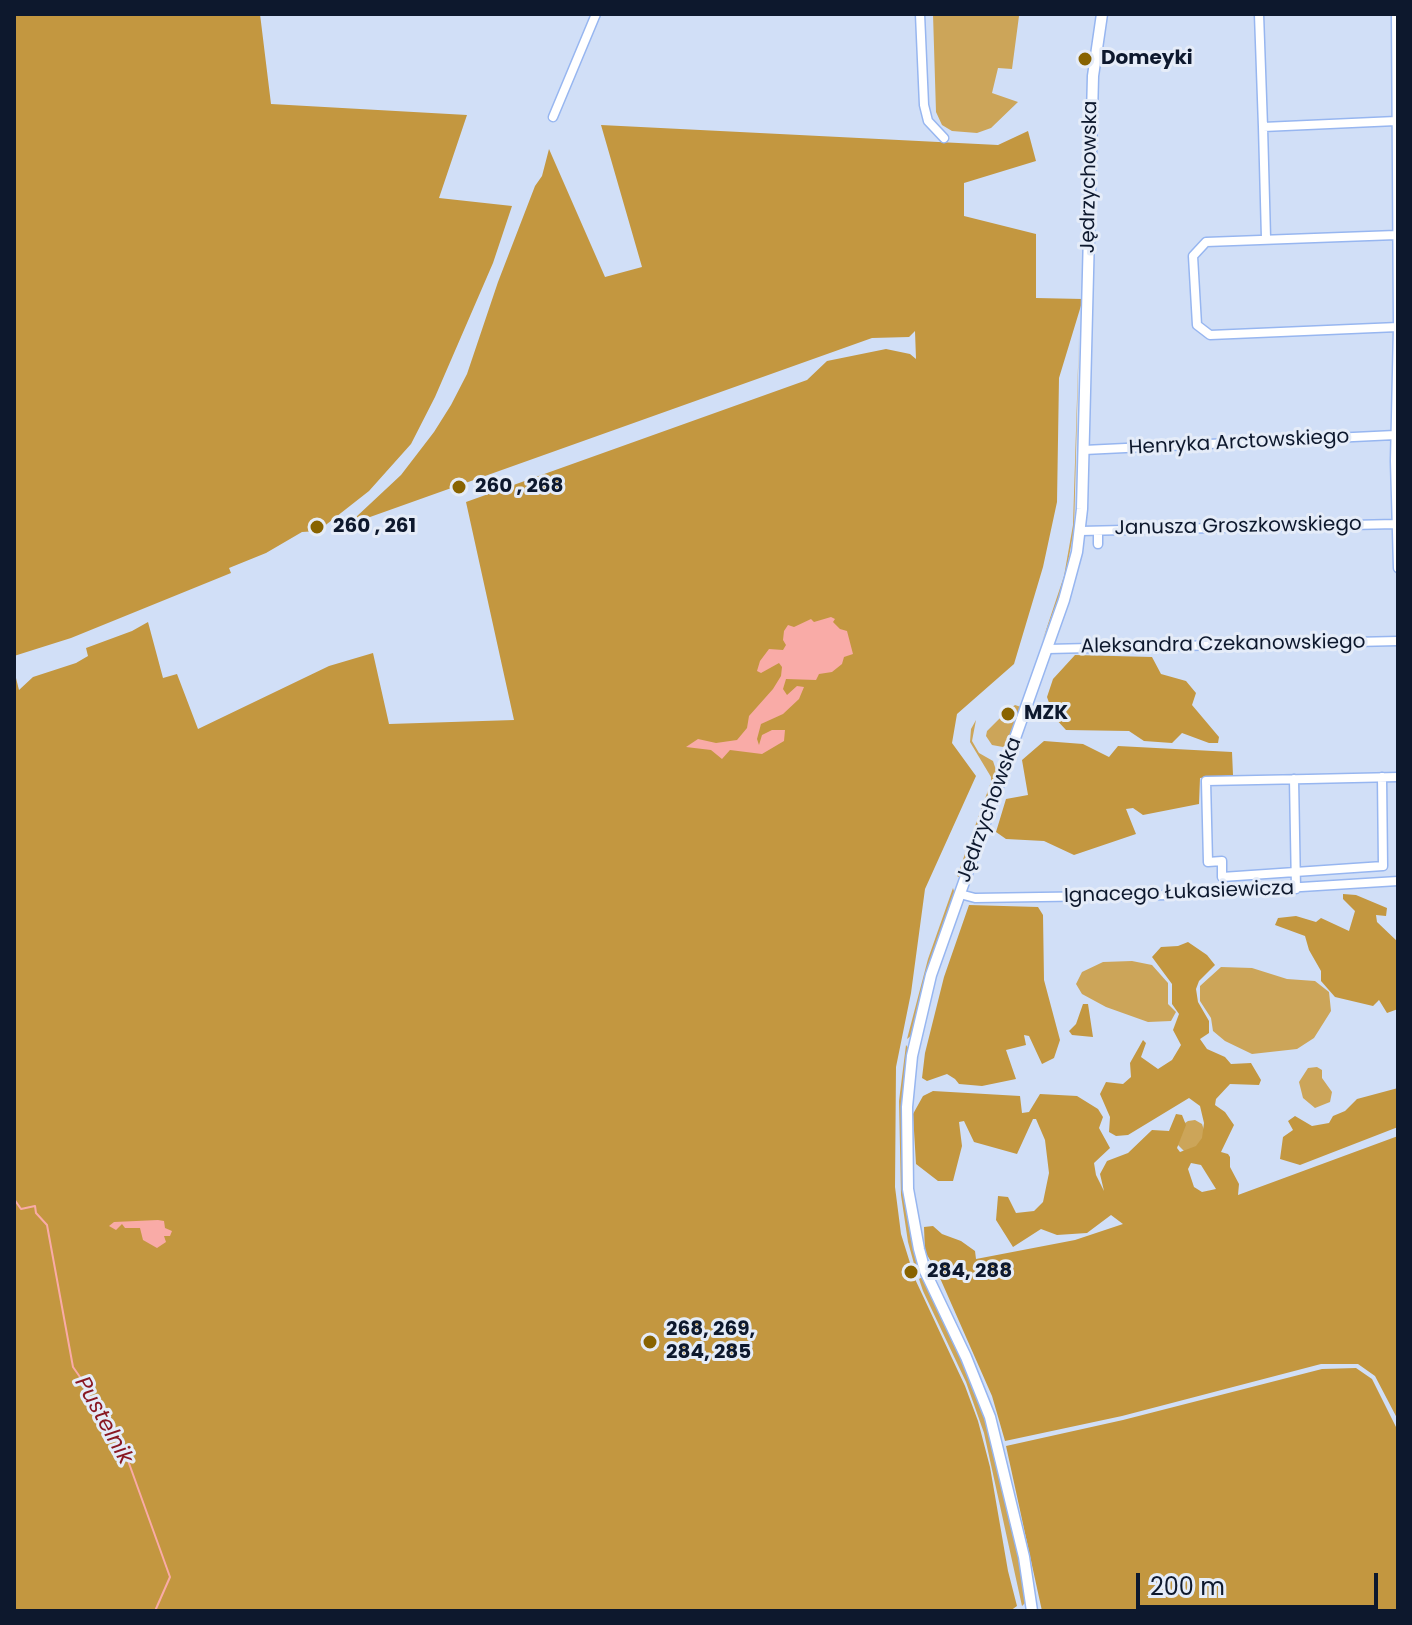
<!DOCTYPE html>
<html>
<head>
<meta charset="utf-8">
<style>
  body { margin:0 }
  #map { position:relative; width:1412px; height:1625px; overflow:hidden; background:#d1dff7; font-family:Poppins,sans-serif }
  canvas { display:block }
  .frame { position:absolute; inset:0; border:16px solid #0d182d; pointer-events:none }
  .scale { position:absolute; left:1136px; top:1573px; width:242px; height:36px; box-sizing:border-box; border:4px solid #0d182d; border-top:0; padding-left:10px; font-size:24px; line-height:28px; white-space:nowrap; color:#0d182d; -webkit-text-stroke:6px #e5ecf8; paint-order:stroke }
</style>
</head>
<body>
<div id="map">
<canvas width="1412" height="1625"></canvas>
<div class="frame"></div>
<div class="scale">200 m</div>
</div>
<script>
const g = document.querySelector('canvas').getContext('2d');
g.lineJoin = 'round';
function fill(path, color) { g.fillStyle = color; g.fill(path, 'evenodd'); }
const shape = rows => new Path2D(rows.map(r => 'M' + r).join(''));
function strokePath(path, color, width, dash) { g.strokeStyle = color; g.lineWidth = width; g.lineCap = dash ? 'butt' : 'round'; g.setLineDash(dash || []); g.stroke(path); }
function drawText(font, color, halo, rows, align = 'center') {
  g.font = font + ' Poppins,sans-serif'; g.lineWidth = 6; g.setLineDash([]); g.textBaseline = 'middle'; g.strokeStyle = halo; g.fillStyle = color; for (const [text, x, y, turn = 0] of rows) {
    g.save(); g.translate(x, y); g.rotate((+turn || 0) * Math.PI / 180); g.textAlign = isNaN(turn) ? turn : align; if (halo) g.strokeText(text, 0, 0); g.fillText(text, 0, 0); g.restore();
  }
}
fill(shape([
  [933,14,1019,16,1012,69,998,68,992,93,1018,102,991,128,977,133,952,131,942,125,936,112],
  [1079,336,1074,530,1064,583,1042,642,1064,576,1073,525],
  [1015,705,1021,707,1011,740,1003,747,992,745,986,736,987,731,1000,718,1005,723,1015,714,1011,708],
  [976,720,972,741,979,753,993,761,998,776,961,878,957,876,991,782,991,777,970,742,971,729],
  [953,888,955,894,912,1035,907,1039,928,959],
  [1132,961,1152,965,1168,983,1168,1004,1176,1012,1171,1021,1148,1022,1106,1007,1082,994,1076,984,1082,972,1103,962],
  [1221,967,1252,968,1287,979,1315,981,1329,992,1331,1011,1314,1038,1297,1049,1252,1054,1225,1041,1213,1031,1211,1018,1200,1001,1200,986],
  [906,1045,909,1049,904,1174,908,1216,918,1265,916,1271,908,1242,901,1195,899,1101],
  [1317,1067,1322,1070,1322,1078,1332,1092,1330,1102,1315,1108,1303,1098,1299,1082,1308,1068],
  [1195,1120,1202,1124,1206,1136,1200,1149,1185,1152,1177,1144,1182,1125,1188,1121],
  [922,1277,961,1356,986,1418,1024,1579,1027,1601,1022,1606,984,1433,966,1382,923,1291,919,1279]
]), '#cca559');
fill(shape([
  [14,14,260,14,271,104,467,115,439,198,512,206,493,263,435,397,411,444,369,491,318,531,302,532,266,553,229,568,231,573,71,638,14,656],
  [601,125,998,145,1028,131,1036,161,964,183,964,216,1036,234,1036,298,1083,299,1059,378,1057,502,1043,567,1014,664,957,714,952,743,976,776,925,889,911,993,896,1067,895,1187,901,1234,915,1279,965,1386,978,1421,990,1467,1008,1571,1017,1606,1010,1611,14,1611,14,679,16,678,19,690,33,677,76,663,88,656,86,648,132,631,148,622,163,678,177,674,198,729,329,666,373,653,389,724,514,720,466,502,807,380,827,361,886,349,910,354,916,359,915,331,909,337,872,338,342,527,355,518,401,475,434,432,451,405,467,374,498,282,535,186,542,176,549,149,605,277,642,267],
  [1075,655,1152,657,1161,674,1186,681,1196,693,1192,705,1219,737,1218,743,1209,743,1182,733,1172,743,1144,741,1129,731,1066,730,1054,717,1047,697,1053,679],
  [1044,741,1083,744,1109,757,1118,746,1232,752,1233,775,1200,778,1199,804,1143,815,1133,808,1126,809,1136,834,1074,855,1044,841,1006,839,996,832,1006,799,1028,795,1022,760],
  [1343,894,1356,895,1387,908,1386,916,1376,915,1377,922,1398,942,1398,1009,1387,1013,1379,1000,1373,1006,1335,997,1321,981,1321,971,1309,950,1305,936,1275,925,1278,918,1296,916,1316,922,1321,918,1349,931,1355,911,1343,899],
  [969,905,1038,907,1043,915,1044,980,1060,1040,1054,1058,1042,1064,1029,1036,1024,1035,1026,1045,1006,1050,1016,1079,982,1086,959,1084,955,1079,947,1074,927,1081,922,1078,925,1053,944,977],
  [1188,942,1207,955,1215,965,1199,981,1196,989,1198,1002,1209,1021,1209,1033,1200,1039,1207,1049,1225,1057,1231,1064,1251,1063,1261,1080,1259,1085,1230,1084,1216,1099,1215,1105,1225,1112,1234,1125,1221,1152,1228,1154,1230,1157,1230,1167,1239,1184,1238,1195,1398,1136,1398,1420,1375,1376,1358,1364,1321,1364,1122,1416,1005,1441,992,1396,936,1269,925,1252,924,1227,933,1226,942,1234,961,1241,975,1251,976,1259,1075,1240,1123,1224,1111,1215,1087,1233,1057,1235,1041,1229,1013,1247,996,1220,998,1196,1008,1197,1016,1213,1034,1211,1043,1202,1049,1173,1045,1140,1036,1119,1033,1119,1017,1154,974,1142,964,1121,959,1122,962,1146,953,1181,938,1181,916,1164,913,1114,923,1096,933,1091,1020,1096,1022,1113,1029,1112,1040,1094,1077,1096,1098,1109,1103,1117,1099,1128,1110,1148,1094,1163,1096,1175,1104,1191,1100,1174,1107,1161,1128,1153,1152,1130,1169,1131,1176,1114,1182,1115,1186,1125,1177,1148,1180,1152,1196,1146,1202,1138,1204,1123,1200,1106,1189,1098,1128,1135,1116,1136,1109,1132,1110,1117,1100,1094,1106,1082,1123,1084,1131,1077,1130,1063,1143,1040,1146,1043,1141,1057,1158,1069,1172,1060,1181,1045,1173,1030,1179,1014,1172,1004,1172,984,1152,957,1161,947,1178,946],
  [1191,1163,1201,1165,1216,1189,1202,1192,1194,1187,1188,1169],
  [1083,1004,1088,1004,1093,1037,1072,1035,1069,1031,1076,1024],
  [1398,1088,1398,1127,1300,1165,1280,1159,1283,1137,1293,1130,1288,1121,1295,1116,1312,1126,1329,1123,1333,1116,1345,1111,1357,1099],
  [1356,1368,1372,1379,1398,1431,1398,1611,1042,1611,1006,1446,1123,1420,1322,1369]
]), '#c39740');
fill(shape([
  [831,617,835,619,833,622,840,629,847,631,853,654,844,657,842,664,832,672,819,674,816,680,786,679,783,689,787,695,797,686,804,687,799,699,783,714,761,724,757,739,759,745,762,735,772,730,785,730,784,741,762,754,730,750,722,759,711,750,686,747,698,739,716,743,737,740,747,728,749,716,773,689,781,676,782,667,779,663,761,673,757,671,760,661,769,649,783,650,786,645,783,640,784,631,788,625,794,627,811,619,814,622],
  [158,1220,164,1221,165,1228,172,1231,170,1236,164,1236,166,1242,157,1248,143,1240,140,1228,125,1228,122,1224,116,1230,109,1226,114,1222]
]), '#f9aba7');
strokePath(shape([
  [14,1199,21,1209,35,1206,36,1213,47,1225,73,1367,87,1387,92,1406,126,1455,170,1577,155,1611]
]), '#f9aba7', 2);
const minor = shape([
  [920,14,924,105,928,121,944,138],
  [1259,14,1263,127],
  [1396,14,1398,327,1395,461,1398,568],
  [553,117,596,14],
  [1396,235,1206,242,1193,256,1197,325,1210,335,1398,327],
  [1266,238,1263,127,1396,121],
  [1084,450,1395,435],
  [1080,531,1396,524],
  [1098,531,1098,544],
  [1047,649,1398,641],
  [1382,777,1383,866,1222,877,1222,861,1208,862,1206,781,1308,779,1398,777],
  [1294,779,1296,889],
  [960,894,975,898,1172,895,1398,881]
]);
const major = shape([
  [1032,1611,1024,1557,990,1417,966,1357,925,1271,919,1249,908,1189,907,1107,912,1056,931,975,1064,600,1077,552,1082,509,1093,76,1102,14]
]);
strokePath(minor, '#97b6f0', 11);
strokePath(major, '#97b6f0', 13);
strokePath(minor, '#fff', 8);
strokePath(major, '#fff', 10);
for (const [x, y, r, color] of [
  [1085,59,8,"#886300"],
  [459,487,8,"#886300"],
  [317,527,8,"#886300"],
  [1008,714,8,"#886300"],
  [911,1272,8,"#886300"],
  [650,1342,8,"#886300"]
]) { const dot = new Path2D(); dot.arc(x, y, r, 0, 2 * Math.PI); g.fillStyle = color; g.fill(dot); strokePath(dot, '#e5ecf8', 3); }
drawText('bold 20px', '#0d182d', '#e5ecf8', [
  ["Domeyki",1101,59],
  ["260 , 268",475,487],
  ["260 , 261",333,527],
  ["MZK",1024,714],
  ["284, 288",927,1272],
  ["268, 269,",666,1330],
  ["284, 285",666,1353]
], 'left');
drawText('20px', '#0d182d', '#e5ecf8', [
  ["Jędrzychowska",1090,177,-89],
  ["Henryka Arctowskiego",1239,443,-3],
  ["Janusza Groszkowskiego",1238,527,-1],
  ["Aleksandra Czekanowskiego",1223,645,-1],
  ["Jędrzychowska",990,810,-70],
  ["Ignacego Łukasiewicza",1179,893,-2]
]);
drawText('italic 22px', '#891822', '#e5ecf8', [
  ["Pustelnik",103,1421,61]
]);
</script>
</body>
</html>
